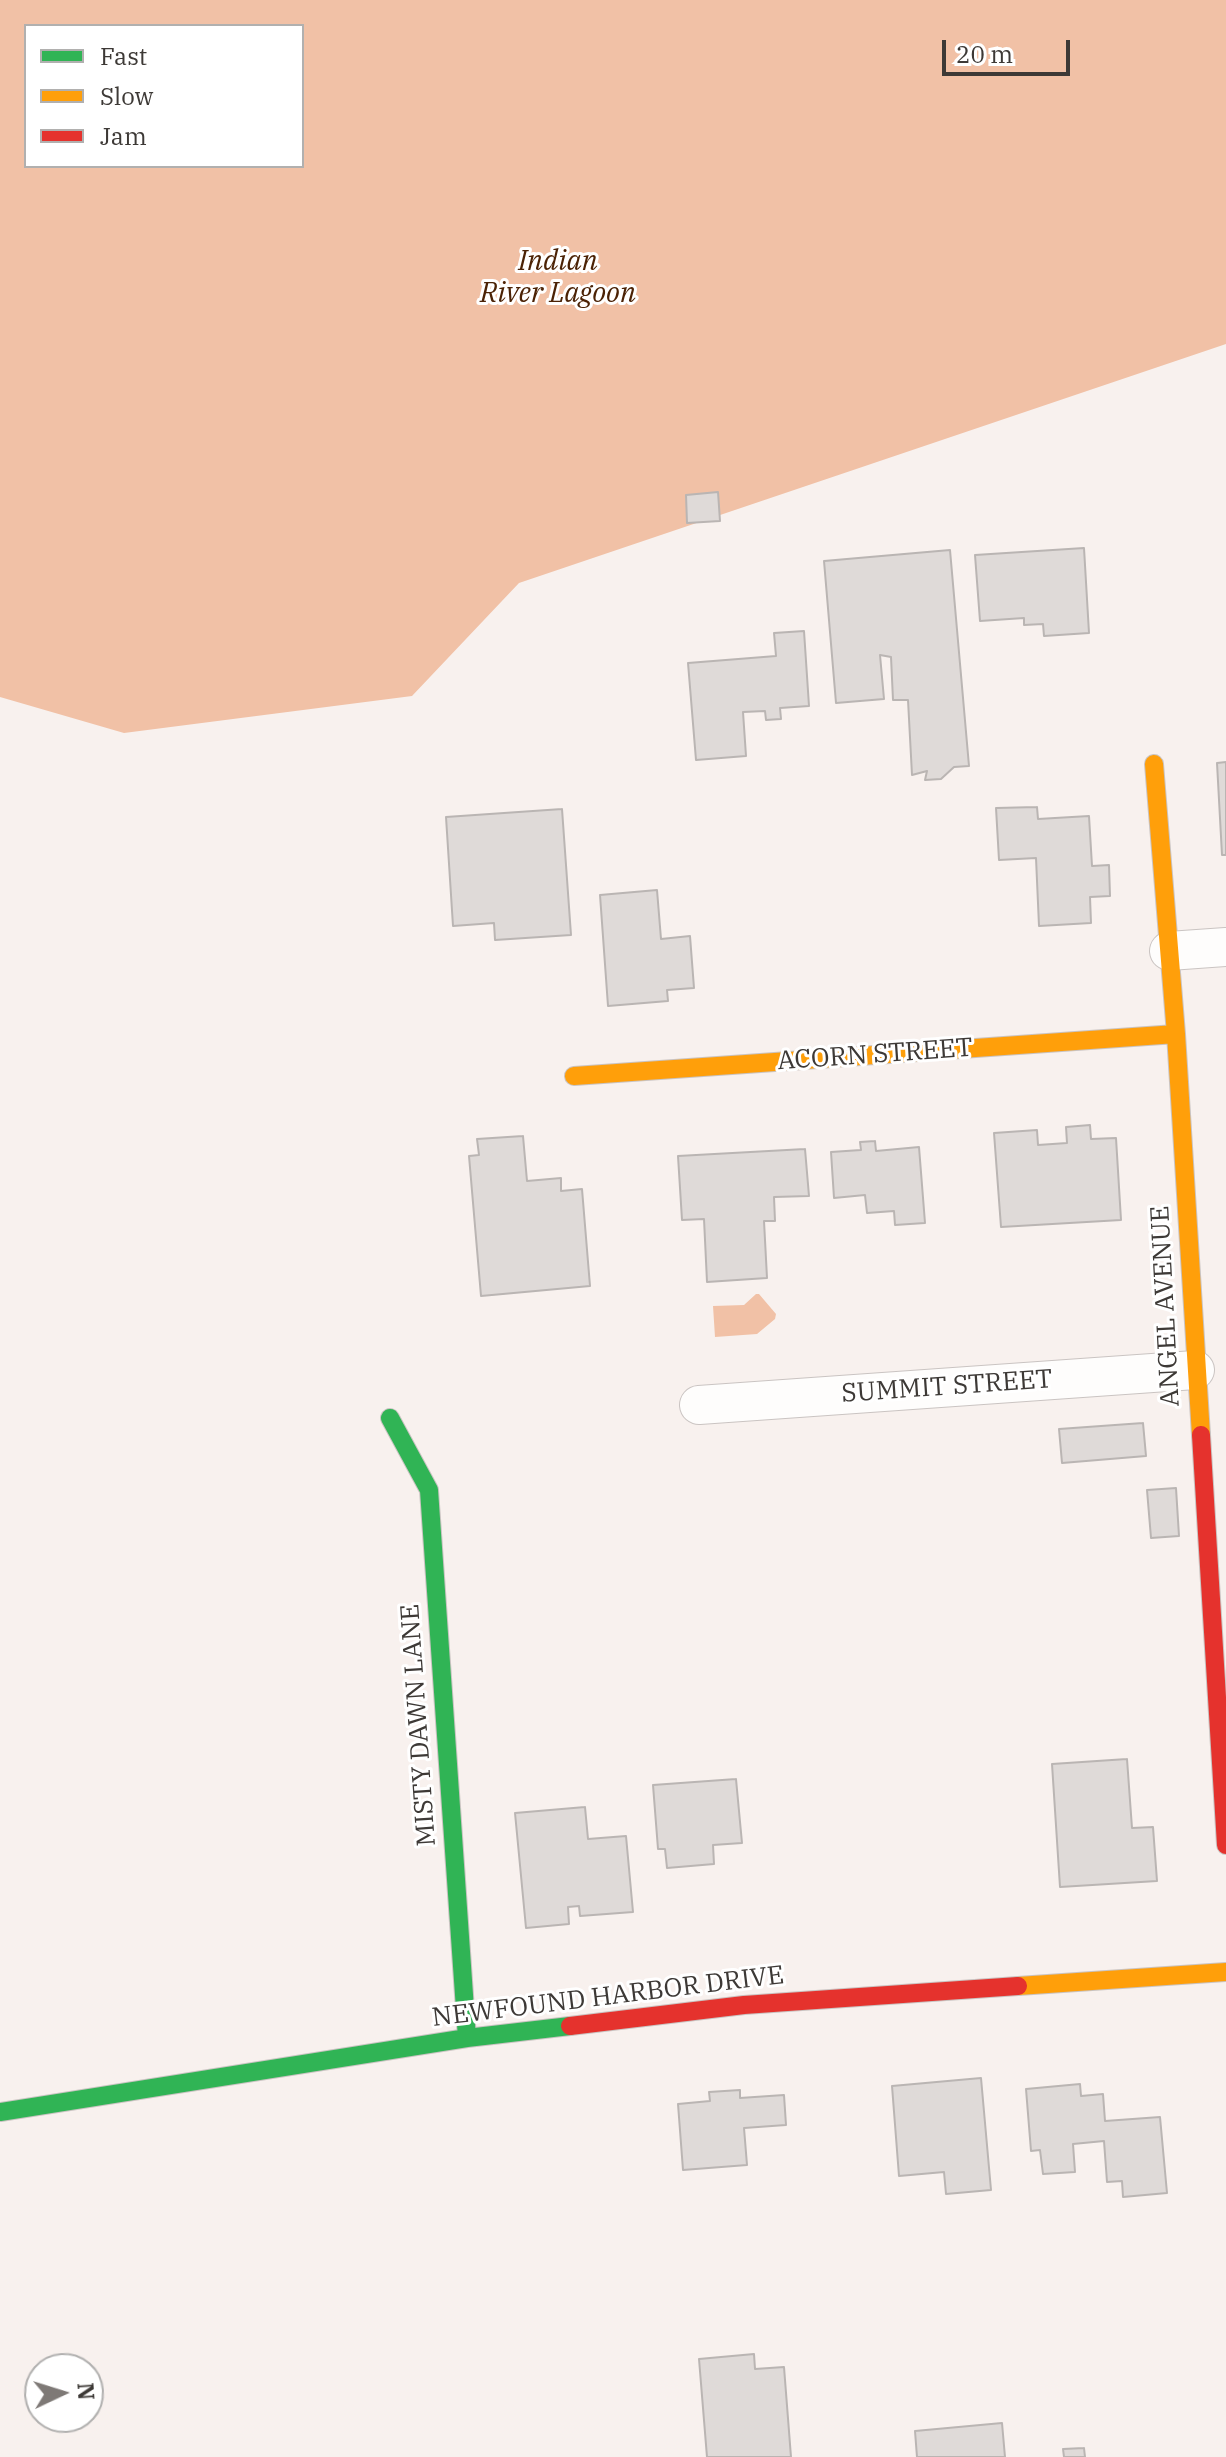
<!DOCTYPE html>
<html>
<head>
<meta charset="utf-8">
<style>
  body { margin:0 }
  #map { position:relative; width:1226px; height:2457px; overflow:hidden; background:#f8f1ee; font-family:"IBM Plex Serif",serif }
  canvas { display:block }
  .legend { position:absolute; left:24px; top:24px; width:280px; height:144px; box-sizing:border-box; background:#fff; border:2px solid #b1b0af; margin:0; padding:10px 14px; list-style:none; font-size:24px; color:#3d3936 }
  .legend li { display:flex; align-items:center; gap:16px; height:40px }
  .legend b { width:40px; border:2px solid #b1b0af }
  .north { position:absolute; left:24px; top:2353px; width:80px; height:80px; box-sizing:border-box; background:#fff; border:2px solid #b1b0af; border-radius:50%; rotate:86deg; font-size:22px; font-weight:700; line-height:32px; text-align:center; color:#3d3936 }
  .north::after { content:''; display:block; margin:auto; width:28px; height:36px; background:#7e7976; clip-path:polygon(50% 0,100% 100%,50% 72%,0 100%) }
  .scale { position:absolute; left:942px; top:40px; width:128px; height:36px; box-sizing:border-box; border:4px solid #3d3936; border-top:0; padding-left:10px; font-size:24px; line-height:28px; white-space:nowrap; color:#3d3936; -webkit-text-stroke:6px #fff; paint-order:stroke }
</style>
</head>
<body>
<div id="map">
<canvas width="1226" height="2457"></canvas>
<ul class="legend">
<li><b style="height:10px;background:#30b455"></b>Fast</li>
<li><b style="height:10px;background:#ff9f0a"></b>Slow</li>
<li><b style="height:10px;background:#e5322d"></b>Jam</li>
</ul>
<div class="north">N</div>
<div class="scale">20 m</div>
</div>
<script>
const g = document.querySelector('canvas').getContext('2d');
g.lineJoin = 'round';
function fill(path, color) { g.fillStyle = color; g.fill(path, 'evenodd'); }
const shape = rows => new Path2D(rows.map(r => 'M' + r).join(''));
function strokePath(path, color, width, dash) { g.strokeStyle = color; g.lineWidth = width; g.lineCap = dash ? 'butt' : 'round'; g.setLineDash(dash || []); g.stroke(path); }
function drawText(font, color, halo, rows, align = 'center') {
  g.font = font + ' "IBM Plex Serif",serif'; g.lineWidth = 6; g.setLineDash([]); g.textBaseline = 'middle'; g.strokeStyle = halo; g.fillStyle = color; for (const [text, x, y, turn = 0] of rows) {
    g.save(); g.translate(x, y); g.rotate((+turn || 0) * Math.PI / 180); g.textAlign = isNaN(turn) ? turn : align; if (halo) g.strokeText(text, 0, 0); g.fillText(text, 0, 0); g.restore();
  }
}
fill(shape([
  [0,0,1226,0,1226,344,519,583,412,696,124,733,0,697],
  [26,26,302,26,302,166,26,166],
  [756,1294,759,1294,776,1314,775,1319,757,1334,715,1337,713,1306,744,1305]
]), '#f1c1a6');
const building = shape([
  [718,492,720,521,687,523,686,495,718,492],
  [1084,548,1089,633,1044,636,1043,624,1024,625,1024,618,980,621,975,555,1084,548],
  [950,550,969,766,954,767,941,779,925,780,927,771,912,775,908,700,893,700,891,657,880,655,884,699,836,703,824,561,950,550],
  [804,631,809,706,780,708,781,719,766,720,765,711,743,712,746,756,696,760,688,663,776,656,774,633,804,631],
  [1226,762,1226,855,1222,855,1217,763,1226,762],
  [1037,807,1038,819,1089,816,1092,866,1109,865,1110,896,1090,897,1091,923,1039,926,1036,858,999,860,996,808,1037,807],
  [562,809,571,935,495,940,494,923,453,926,446,817,562,809],
  [657,890,661,939,690,936,694,988,667,990,668,1001,608,1006,600,895,657,890],
  [1090,1125,1091,1139,1116,1138,1121,1220,1001,1227,994,1133,1037,1130,1038,1145,1067,1143,1066,1127,1090,1125],
  [523,1136,527,1181,561,1178,561,1191,582,1189,590,1286,481,1296,469,1156,479,1155,477,1139,523,1136],
  [875,1141,876,1151,919,1147,925,1223,895,1225,894,1211,867,1213,865,1195,834,1198,831,1152,861,1150,860,1142,875,1141],
  [805,1149,809,1196,774,1197,775,1221,764,1221,767,1278,707,1282,704,1219,682,1220,678,1156,805,1149],
  [1143,1423,1146,1456,1062,1463,1059,1429,1143,1423],
  [1176,1488,1179,1536,1151,1538,1147,1490,1176,1488],
  [1127,1759,1132,1828,1153,1827,1157,1881,1060,1887,1052,1764,1127,1759],
  [736,1779,742,1843,713,1845,714,1864,667,1868,665,1849,658,1849,653,1785,736,1779],
  [585,1807,588,1839,626,1836,633,1912,580,1916,579,1906,568,1907,569,1924,526,1928,515,1813,585,1807],
  [981,2078,991,2190,946,2194,944,2172,899,2176,892,2086,981,2078],
  [1080,2084,1081,2096,1103,2094,1105,2121,1160,2117,1167,2193,1123,2197,1122,2181,1107,2182,1104,2141,1073,2144,1075,2172,1043,2174,1040,2150,1031,2151,1026,2089,1080,2084],
  [740,2090,740,2098,784,2095,786,2125,744,2128,747,2165,683,2170,678,2104,710,2101,709,2092,740,2090],
  [754,2354,755,2369,784,2367,791,2457,707,2457,699,2359,754,2354],
  [1002,2423,1005,2457,917,2457,915,2431,1002,2423],
  [1084,2448,1085,2457,1064,2457,1063,2449,1084,2448]
]);
fill(building, '#dfdad8');
strokePath(building, '#bab5b3', 2);
const street = shape([
  [1169,951,1226,947],
  [699,1405,1195,1370]
]);
const fast = shape([
  [390,1418,429,1490,467,2038],
  [0,2112,467,2038,570,2026]
]);
const slow = shape([
  [1154,764,1176,1034,1201,1435],
  [574,1076,1176,1034],
  [1018,1986,1226,1972]
]);
const jam = shape([
  [1201,1435,1226,1845],
  [570,2026,744,2005,1018,1986]
]);
strokePath(street, '#cac4c2', 40);
strokePath(fast, '#cac4c2', 20);
strokePath(slow, '#cac4c2', 20);
strokePath(jam, '#cac4c2', 20);
strokePath(street, '#fefdfc', 38);
strokePath(fast, '#30b455', 18);
strokePath(slow, '#ff9f0a', 18);
strokePath(jam, '#e5322d', 18);
drawText('26px', '#3d3936', '#fff', [
  ["ACORN STREET",875,1055,-4],
  ["ANGEL AVENUE",1166,1306,-93],
  ["SUMMIT STREET",947,1387,-4],
  ["MISTY DAWN LANE",419,1725,-94],
  ["NEWFOUND HARBOR DRIVE",608,1997,-7]
]);
drawText('italic 28px', '#4b2205', '#fff', [
  ["Indian",558,262],
  ["River Lagoon",558,294]
]);
</script>
</body>
</html>
